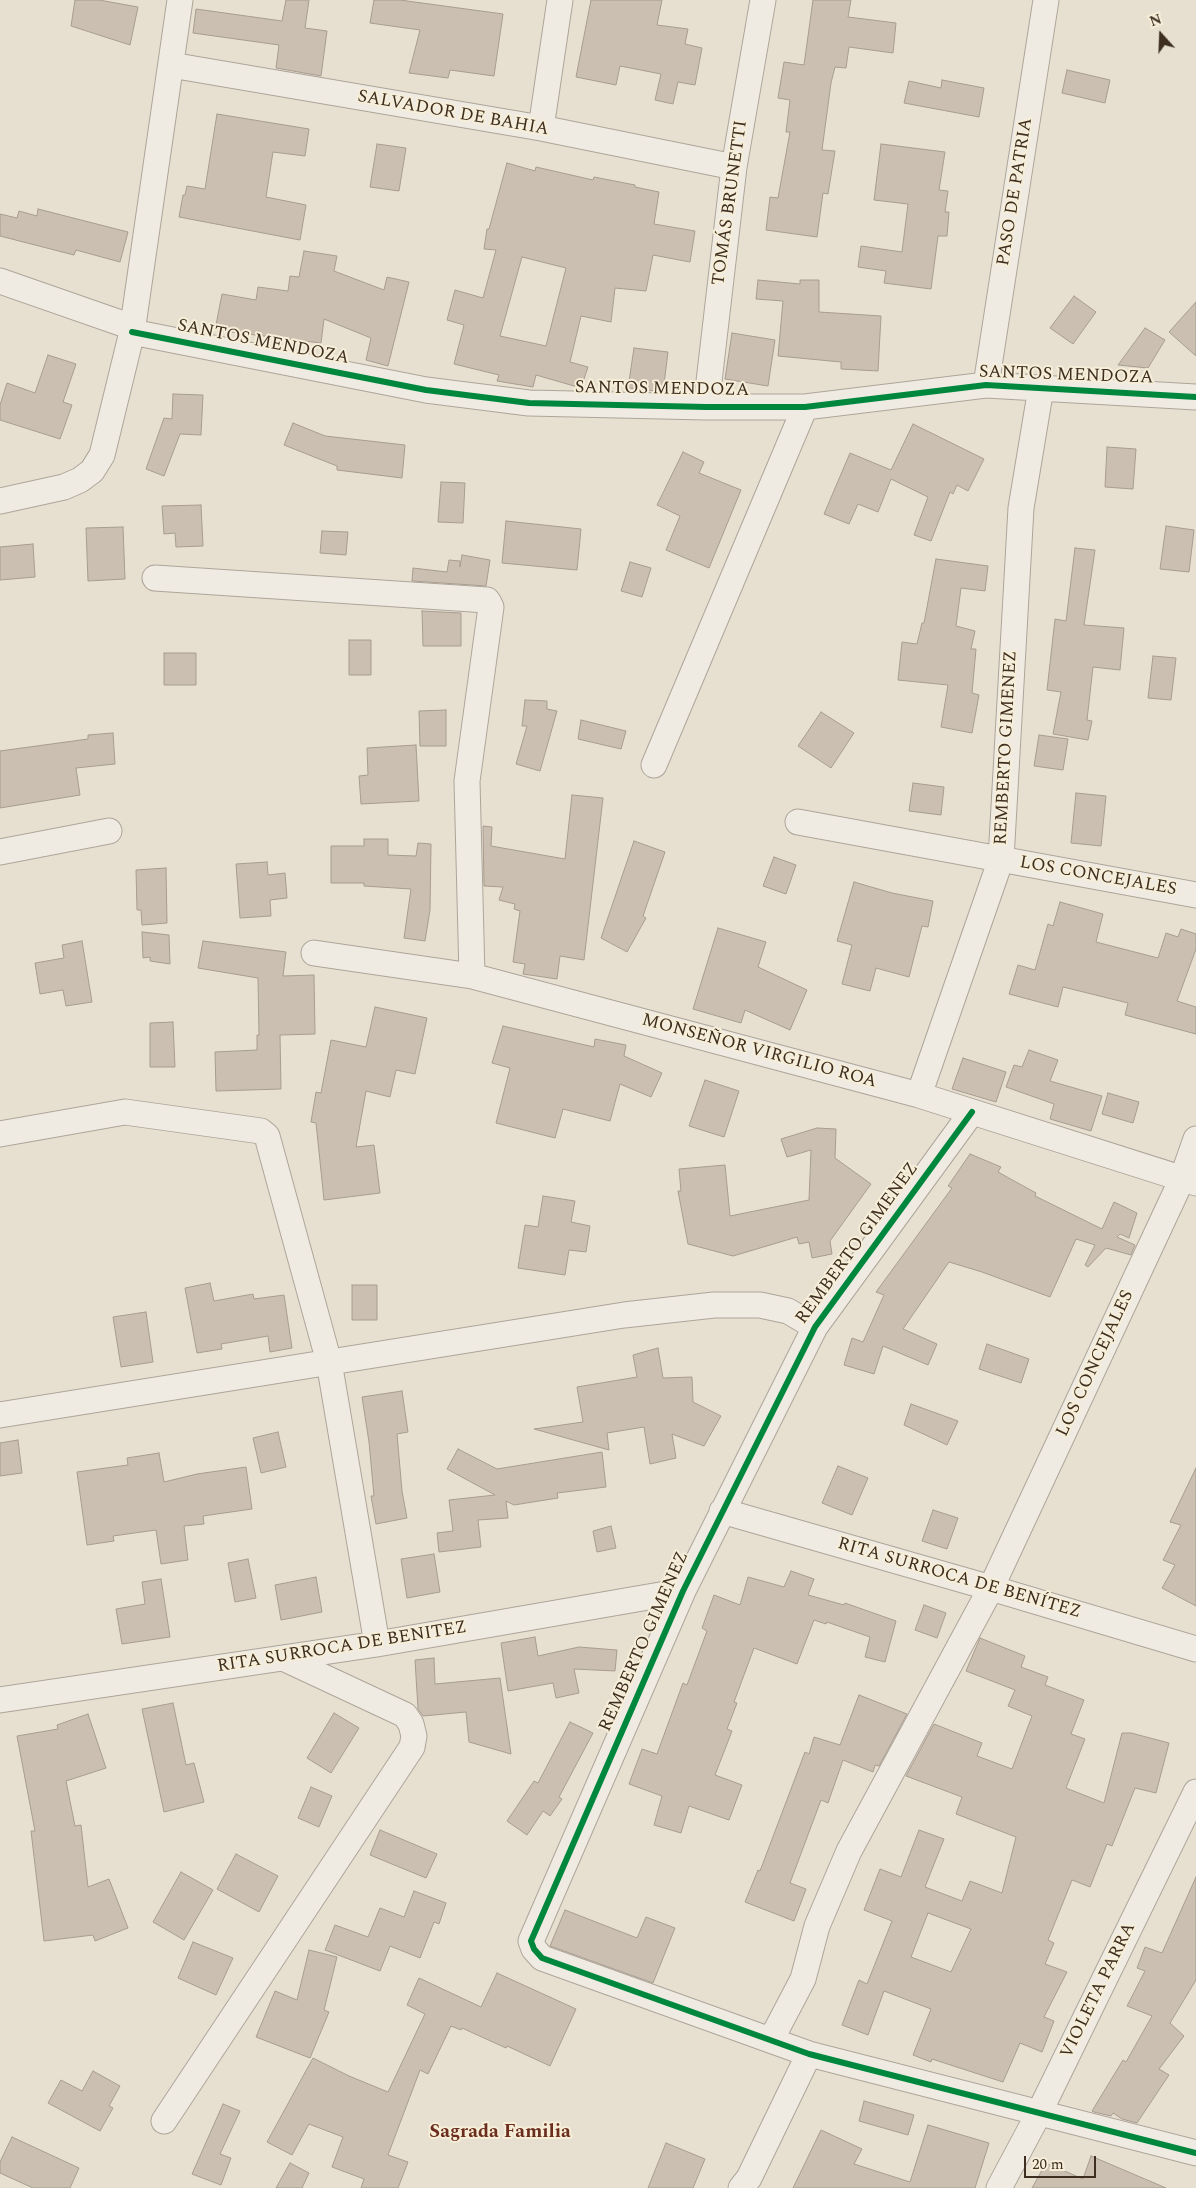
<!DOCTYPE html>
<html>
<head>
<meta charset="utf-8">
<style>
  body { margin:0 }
  #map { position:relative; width:1196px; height:2188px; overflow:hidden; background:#e7e0d1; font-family:Spectral,serif }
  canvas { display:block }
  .north { position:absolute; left:1136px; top:10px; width:50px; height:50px; -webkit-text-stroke:4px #f7eed8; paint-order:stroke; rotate:340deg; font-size:14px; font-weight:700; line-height:20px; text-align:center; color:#3d2e20 }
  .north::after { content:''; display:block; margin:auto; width:18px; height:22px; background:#3d2e20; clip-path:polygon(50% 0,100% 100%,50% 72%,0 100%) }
  .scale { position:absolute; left:1024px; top:2156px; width:72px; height:22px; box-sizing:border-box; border:2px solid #3d2e20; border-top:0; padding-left:6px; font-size:15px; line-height:18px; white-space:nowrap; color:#3d2e20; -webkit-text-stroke:4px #f7eed8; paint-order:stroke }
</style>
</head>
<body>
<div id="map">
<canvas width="1196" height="2188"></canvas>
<div class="north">N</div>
<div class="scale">20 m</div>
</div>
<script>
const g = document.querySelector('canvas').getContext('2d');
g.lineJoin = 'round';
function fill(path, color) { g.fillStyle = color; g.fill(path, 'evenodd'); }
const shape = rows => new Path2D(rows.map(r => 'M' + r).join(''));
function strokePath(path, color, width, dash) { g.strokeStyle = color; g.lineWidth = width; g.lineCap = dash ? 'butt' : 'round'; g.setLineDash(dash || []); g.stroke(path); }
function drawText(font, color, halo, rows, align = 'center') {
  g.font = font + ' Spectral,serif'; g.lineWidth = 4; g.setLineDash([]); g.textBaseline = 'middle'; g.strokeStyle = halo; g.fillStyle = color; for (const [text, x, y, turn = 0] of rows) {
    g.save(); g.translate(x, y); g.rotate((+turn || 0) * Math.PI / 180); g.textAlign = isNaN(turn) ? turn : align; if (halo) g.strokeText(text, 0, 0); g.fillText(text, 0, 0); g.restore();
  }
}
const building = shape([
  [75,0,99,0,138,7,130,45,71,26,75,0],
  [286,0,309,0,305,28,327,31,321,76,276,68,279,45,193,33,196,9,282,21,286,0],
  [374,0,400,0,503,14,494,76,450,70,448,78,409,73,420,30,370,23,374,0],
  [591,0,662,0,657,25,688,29,685,44,702,48,695,85,678,82,673,104,655,100,661,74,620,66,616,85,576,77,591,0],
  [813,0,851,0,848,17,896,23,893,53,849,47,846,68,835,67,831,83,822,150,835,151,828,194,823,193,817,237,766,230,770,197,778,198,790,132,786,132,790,100,778,98,784,62,804,65,813,0],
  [1067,70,1110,80,1105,103,1062,93,1067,70],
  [942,80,984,88,979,117,904,103,909,81,941,88,942,80],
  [217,114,309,129,305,156,273,152,266,197,306,205,300,240,179,217,183,195,185,195,187,186,205,189,217,114],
  [377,144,406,148,399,191,370,187,377,144],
  [881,144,945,152,939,190,948,191,945,212,949,212,947,236,938,236,931,289,884,283,886,271,858,267,861,246,902,252,908,204,874,200,881,144],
  [507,163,535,171,536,167,593,180,594,177,635,185,635,187,659,192,654,224,695,231,690,262,653,255,646,291,615,288,611,322,581,316,570,362,588,367,581,388,536,375,533,387,497,381,499,375,454,364,464,325,447,320,455,290,483,298,496,250,484,249,487,229,489,229,507,163],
  [522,257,566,268,546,346,500,336,522,257],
  [38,209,128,232,120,262,76,250,74,255,0,236,0,214,17,218,19,211,37,216,38,209],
  [304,251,337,256,334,271,384,290,387,277,409,282,388,366,366,360,371,338,324,319,321,343,215,330,222,294,256,300,258,287,288,291,290,276,299,277,304,251],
  [758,280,800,284,800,280,819,280,819,312,881,316,878,371,841,369,841,362,778,356,783,301,756,299,758,280],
  [1074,296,1096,312,1073,344,1050,328,1074,296],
  [1196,302,1196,356,1169,332,1196,302],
  [1145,328,1165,340,1148,368,1118,365,1145,328],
  [732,333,775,340,768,386,725,379,732,333],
  [634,348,668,352,663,392,628,388,634,348],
  [48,355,76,364,63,402,72,405,60,439,0,420,0,405,7,383,35,393,48,355],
  [173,394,203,395,201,435,180,434,164,476,146,469,164,418,172,419,173,394],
  [293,423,325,436,405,445,402,478,337,470,337,466,284,445,293,423],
  [913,424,984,459,968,491,957,485,953,494,950,492,931,541,914,535,928,497,891,479,878,512,858,504,849,524,824,514,850,453,891,470,913,424],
  [1107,447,1136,449,1133,489,1105,487,1107,447],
  [683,452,704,462,699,473,741,490,709,568,666,550,680,516,657,505,683,452],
  [441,482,465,483,463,523,438,522,441,482],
  [201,505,203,546,176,547,175,533,164,534,162,506,201,505],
  [506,521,581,529,577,570,502,563,506,521],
  [1166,526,1194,530,1189,572,1160,569,1166,526],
  [123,527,125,579,88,581,86,528,123,527],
  [322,531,348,532,346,555,320,553,322,531],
  [33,544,35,577,0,580,0,547,33,544],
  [1075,548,1095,550,1084,625,1124,628,1120,670,1093,667,1087,720,1092,721,1088,740,1053,734,1061,692,1047,690,1055,619,1066,621,1075,548],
  [462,555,490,560,486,586,412,581,413,568,447,572,449,560,460,561,460,567,462,555],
  [936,559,988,566,985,591,961,588,956,626,975,631,971,649,976,649,972,693,979,695,972,733,941,727,948,685,898,680,902,642,917,644,922,623,924,623,936,559],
  [630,562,651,568,642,597,621,591,630,562],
  [422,611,461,613,461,646,423,646,422,611],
  [349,640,371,640,371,675,349,675,349,640],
  [164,653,196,653,196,685,164,685,164,653],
  [1153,656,1176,658,1171,700,1148,698,1153,656],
  [525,700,547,701,547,709,557,711,540,771,516,764,527,726,522,726,525,700],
  [446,710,446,746,420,746,419,711,446,710],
  [821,712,854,733,831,768,798,746,821,712],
  [581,720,626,731,621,749,578,739,581,720],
  [113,733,115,764,76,768,80,795,0,808,0,751,88,739,88,735,113,733],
  [1039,735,1068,739,1063,770,1034,766,1039,735],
  [416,745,419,801,361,804,359,776,368,775,367,748,416,745],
  [913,783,944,787,941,815,909,811,913,783],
  [1076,793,1106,796,1101,846,1071,843,1076,793],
  [572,795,603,798,584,960,560,956,557,979,523,974,525,964,513,962,520,911,514,909,515,904,499,900,503,887,484,886,483,826,492,827,491,846,565,859,572,795],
  [364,839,388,839,388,855,416,856,418,843,431,844,430,910,425,941,404,938,411,889,364,886,364,883,331,883,331,846,364,846,364,839],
  [634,841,665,852,643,916,646,918,627,952,601,938,634,841],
  [774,857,796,865,786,894,763,886,774,857],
  [267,862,268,875,285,873,287,898,270,900,271,916,240,918,236,864,267,862],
  [166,868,167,923,142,925,141,910,137,910,136,870,166,868],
  [854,882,892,893,933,901,928,927,922,926,909,977,876,968,870,991,842,984,852,945,837,941,854,882],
  [1060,902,1103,914,1096,942,1158,958,1166,933,1178,937,1181,929,1196,934,1196,949,1177,1001,1196,1007,1196,1034,1125,1015,1128,1003,1063,987,1058,1007,1009,994,1018,965,1035,970,1048,924,1053,926,1060,902],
  [718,928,766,942,758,967,807,990,790,1030,745,1010,741,1023,693,1009,718,928],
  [142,932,169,935,170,964,150,961,150,957,143,958,142,932],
  [82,941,92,1002,66,1006,63,990,40,994,35,963,64,958,62,945,82,941],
  [203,941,286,952,283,976,314,975,315,1034,280,1035,281,1089,216,1091,215,1052,257,1050,257,1035,259,1035,258,978,198,968,203,941],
  [375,1007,427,1018,415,1074,396,1070,390,1097,366,1091,356,1147,374,1145,380,1193,324,1200,316,1123,311,1122,316,1092,321,1093,331,1040,366,1047,375,1007],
  [173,1022,175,1067,150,1067,150,1023,173,1022],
  [503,1026,594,1047,595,1039,626,1045,624,1056,662,1073,651,1097,620,1084,610,1121,563,1109,555,1138,496,1123,510,1068,492,1063,503,1026],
  [1029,1050,1058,1060,1050,1081,1102,1096,1091,1131,1050,1119,1054,1104,1006,1087,1014,1065,1022,1067,1029,1050],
  [963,1058,1006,1072,996,1102,952,1089,963,1058],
  [705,1080,739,1091,724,1137,689,1126,705,1080],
  [1108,1093,1139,1102,1133,1123,1102,1114,1108,1093],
  [817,1128,836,1129,835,1158,871,1184,830,1241,832,1254,812,1258,809,1242,799,1244,797,1237,733,1256,688,1244,678,1191,681,1191,679,1169,725,1165,730,1216,809,1200,811,1150,787,1157,781,1139,817,1128],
  [970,1154,1001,1167,998,1172,1036,1193,1035,1196,1102,1229,1114,1202,1137,1213,1129,1238,1120,1234,1117,1237,1135,1245,1131,1255,1106,1248,1088,1267,1085,1265,1095,1245,1076,1239,1050,1297,982,1272,949,1262,903,1329,937,1344,928,1365,883,1346,874,1374,844,1365,852,1338,863,1342,884,1295,876,1292,952,1188,948,1186,970,1154],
  [543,1196,575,1201,571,1222,590,1226,586,1252,569,1250,565,1275,518,1268,525,1225,538,1227,543,1196],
  [210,1283,214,1301,253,1294,254,1299,284,1295,292,1348,270,1352,268,1336,221,1344,222,1349,197,1353,185,1288,210,1283],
  [352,1285,377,1285,377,1320,352,1320,352,1285],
  [146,1312,153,1362,121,1367,113,1317,146,1312],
  [987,1344,1029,1359,1021,1383,979,1369,987,1344],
  [658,1348,663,1378,692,1377,693,1402,721,1416,704,1446,672,1434,676,1458,650,1464,644,1427,607,1433,609,1450,534,1429,583,1422,577,1387,637,1377,633,1355,658,1348],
  [402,1391,408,1432,397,1434,402,1491,407,1518,376,1524,371,1496,374,1496,369,1442,362,1397,402,1391],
  [911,1404,958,1421,947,1445,904,1425,911,1404],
  [278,1432,286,1467,261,1473,253,1438,278,1432],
  [18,1440,22,1473,0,1476,0,1443,18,1440],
  [458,1449,497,1469,602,1452,606,1487,557,1493,558,1498,514,1505,506,1501,508,1518,478,1520,481,1547,439,1552,437,1533,453,1531,449,1500,495,1495,447,1469,458,1449],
  [159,1453,164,1482,197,1474,246,1467,252,1509,203,1516,204,1524,184,1526,188,1560,161,1564,156,1530,113,1536,114,1541,87,1545,77,1472,128,1465,127,1458,159,1453],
  [838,1466,868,1478,852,1515,822,1503,838,1466],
  [1196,1468,1196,1606,1162,1588,1175,1565,1163,1560,1181,1525,1170,1522,1196,1468],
  [933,1510,958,1518,947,1549,922,1541,933,1510],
  [611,1526,616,1548,597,1552,593,1531,611,1526],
  [434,1554,440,1592,407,1598,401,1559,434,1554],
  [248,1559,256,1598,235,1602,228,1563,248,1559],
  [791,1571,814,1579,808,1595,844,1605,845,1603,896,1621,885,1662,865,1657,870,1637,827,1622,826,1624,814,1620,797,1664,754,1648,734,1702,737,1703,727,1729,732,1731,715,1775,742,1785,729,1820,689,1806,681,1833,654,1825,662,1796,629,1784,642,1749,657,1754,683,1683,687,1685,707,1631,702,1628,714,1595,740,1605,748,1577,784,1587,791,1571],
  [316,1577,322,1612,281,1620,275,1585,316,1577],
  [161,1579,170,1637,122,1644,116,1609,145,1604,142,1582,161,1579],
  [924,1605,946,1613,937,1638,915,1630,924,1605],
  [535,1637,538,1656,579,1647,617,1650,615,1671,574,1669,579,1693,556,1698,553,1683,508,1691,501,1643,535,1637],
  [980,1638,1025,1656,1021,1667,1048,1677,1045,1685,1084,1700,1071,1734,1085,1739,1066,1788,1104,1803,1122,1733,1131,1733,1169,1743,1156,1793,1135,1788,1112,1846,1107,1844,1090,1887,1072,1880,1048,1940,1054,1943,1045,1964,1067,1972,1044,2017,1054,2021,1042,2052,1020,2043,1003,2082,932,2059,931,2062,913,2055,931,2009,884,1991,868,2035,842,2025,859,1980,867,1984,892,1921,864,1910,880,1869,901,1877,919,1830,944,1839,925,1887,962,1901,970,1881,1002,1893,1016,1837,956,1814,962,1797,906,1776,934,1724,982,1743,977,1756,1012,1769,1032,1716,1008,1706,1015,1690,966,1671,980,1638],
  [928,1913,971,1929,951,1972,911,1957,928,1913],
  [434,1658,435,1684,500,1678,511,1754,469,1742,466,1712,423,1716,418,1709,415,1660,434,1658],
  [859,1695,907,1714,879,1766,875,1765,873,1772,843,1760,828,1803,821,1800,790,1883,806,1889,794,1921,745,1902,758,1870,760,1871,805,1752,809,1754,814,1737,840,1745,859,1695],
  [173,1703,186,1765,194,1763,204,1802,164,1812,142,1709,173,1703],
  [334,1713,359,1728,331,1773,307,1758,334,1713],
  [88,1714,106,1768,66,1781,75,1826,81,1825,88,1887,109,1879,128,1928,95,1941,93,1935,44,1941,31,1831,35,1831,17,1736,58,1729,57,1725,88,1714],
  [570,1722,593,1733,559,1797,562,1799,550,1816,543,1811,527,1835,507,1821,534,1781,538,1783,570,1722],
  [311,1787,332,1796,319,1827,298,1818,311,1787],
  [380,1830,437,1854,426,1878,370,1855,380,1830],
  [236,1854,278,1876,259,1912,217,1889,236,1854],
  [181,1872,213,1890,184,1940,153,1922,181,1872],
  [1196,1877,1196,1980,1170,2023,1184,2036,1159,2069,1169,2075,1137,2123,1122,2119,1113,2113,1111,2116,1094,2112,1092,2111,1123,2060,1126,2062,1152,2016,1127,2006,1145,1971,1137,1968,1145,1947,1162,1953,1196,1877],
  [414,1891,446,1903,439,1924,434,1922,420,1958,390,1946,380,1971,325,1950,335,1925,368,1937,380,1908,404,1917,414,1891],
  [565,1910,637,1938,646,1917,675,1928,653,1983,550,1946,565,1910],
  [193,1942,233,1958,216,1995,178,1978,193,1942],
  [309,1950,337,1957,324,2010,329,2012,310,2058,256,2037,275,1991,297,2000,309,1950],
  [497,1973,576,2009,550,2066,507,2046,506,2048,462,2028,461,2030,451,2026,428,2074,420,2070,388,2155,408,2162,398,2188,361,2188,364,2179,332,2167,343,2137,309,2124,292,2155,267,2142,313,2058,349,2076,388,2092,425,2014,407,2005,419,1978,481,2007,497,1973],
  [93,2071,120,2086,109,2106,113,2108,100,2131,48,2103,61,2080,82,2091,93,2071],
  [864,2101,914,2115,908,2135,859,2121,864,2101],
  [223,2104,240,2111,220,2154,231,2158,221,2185,192,2174,223,2104],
  [928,2125,989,2143,975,2188,793,2188,821,2130,862,2149,854,2164,910,2182,928,2125],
  [12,2137,79,2168,70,2188,33,2188,0,2173,0,2162,12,2137],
  [666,2143,705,2159,693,2188,648,2188,666,2143],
  [1091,2156,1166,2188,1032,2188,1046,2163,1083,2179,1091,2156],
  [290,2163,309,2173,302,2188,276,2188,290,2163]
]);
fill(building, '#cbbfb2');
strokePath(building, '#a89c90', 1);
const minor = shape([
  [171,65,541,128,734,167],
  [541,128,560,0],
  [0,281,132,327],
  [132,332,426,390,529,403,706,407,805,407,986,385,1196,397],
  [986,385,1046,0],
  [706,407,734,167,763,0],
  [0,501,64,487,80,480,92,471,102,455,132,332,180,0],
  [155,578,487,600,489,603,491,607,467,781,472,976],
  [654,765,805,407],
  [798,822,1196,895],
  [0,852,109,831],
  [314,953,472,976,919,1095,1196,1183],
  [919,1095,1001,859,1021,508,1041,388],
  [972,1112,815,1327,683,1591,531,1941,534,1949,542,1958,809,2054,1196,2153],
  [0,1134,125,1112,261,1131,267,1136,329,1362,377,1644],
  [0,1415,624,1315,714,1305,760,1305,788,1311,815,1327],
  [722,1511,991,1588,1196,1649],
  [0,1700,377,1644,683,1591],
  [771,2040,803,1979,817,1926,849,1851,991,1588,1182,1179,1196,1139],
  [164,2121,412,1747,414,1736,411,1724,405,1715,283,1658],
  [741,2188,749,2178,809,2054],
  [999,2188,1039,2113,1196,1792]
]);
strokePath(minor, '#ada599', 27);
strokePath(minor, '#efebe3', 25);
strokePath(shape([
  [132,332,426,390,529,403,706,407,805,407,986,385,1196,397],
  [972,1112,815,1327,683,1591,531,1941,534,1949,542,1958,809,2054,1196,2153]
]), '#00873e', 6);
drawText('18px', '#3d2e20', '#f7eed8', [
  ["SALVADOR DE BAHIA",453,114,10],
  ["PASO DE PATRIA",1016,192,-81],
  ["TOMÁS BRUNETTI",731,203,-82],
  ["SANTOS MENDOZA",263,343,11],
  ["SANTOS MENDOZA",1066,376,2],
  ["SANTOS MENDOZA",662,390,1],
  ["REMBERTO GIMENEZ",1007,748,-87],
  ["LOS CONCEJALES",1098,877,10],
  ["MONSEÑOR VIRGILIO ROA",759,1052,15],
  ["REMBERTO GIMENEZ",858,1244,-54],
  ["LOS CONCEJALES",1096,1364,-65],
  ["RITA SURROCA DE BENÍTEZ",959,1579,16],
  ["REMBERTO GIMENEZ",645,1642,-66],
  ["RITA SURROCA DE BENITEZ",342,1648,-9],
  ["VIOLETA PARRA",1099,1991,-64]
]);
drawText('bold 19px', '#6b2e1e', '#f7eed8', [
  ["Sagrada Familia",500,2133]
]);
</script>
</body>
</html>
